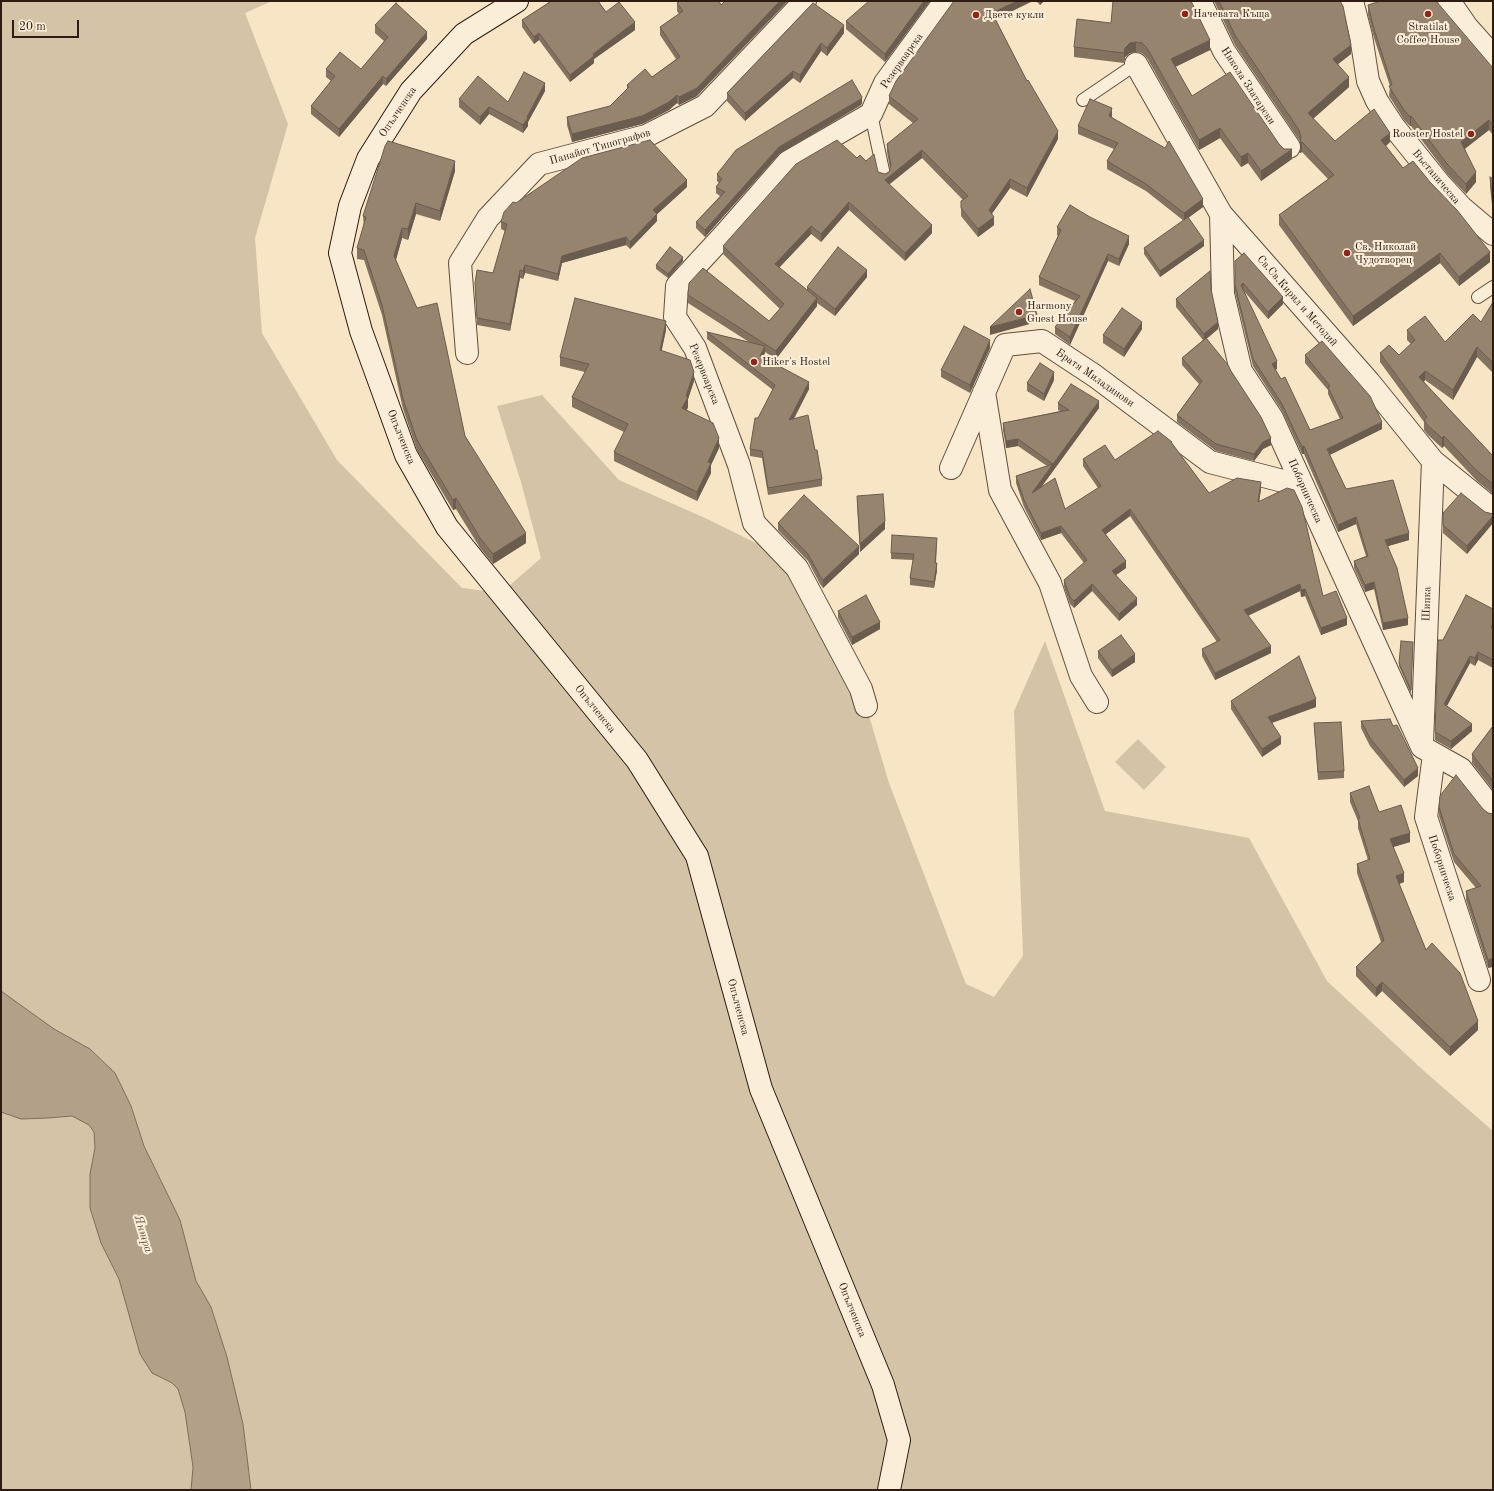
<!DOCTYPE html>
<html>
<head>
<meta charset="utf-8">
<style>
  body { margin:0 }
  #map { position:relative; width:1494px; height:1491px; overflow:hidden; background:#f7e5c5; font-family:"Old Standard TT",serif }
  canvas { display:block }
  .frame { position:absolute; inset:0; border:2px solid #2e1b12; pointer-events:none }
  .scale { position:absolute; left:12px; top:20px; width:67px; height:18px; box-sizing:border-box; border:2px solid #2e1b12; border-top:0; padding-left:5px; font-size:12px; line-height:14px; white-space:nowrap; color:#2e1b12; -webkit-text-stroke:3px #faeed9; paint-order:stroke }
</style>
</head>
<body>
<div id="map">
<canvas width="1494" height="1491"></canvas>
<div class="frame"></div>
<div class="scale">20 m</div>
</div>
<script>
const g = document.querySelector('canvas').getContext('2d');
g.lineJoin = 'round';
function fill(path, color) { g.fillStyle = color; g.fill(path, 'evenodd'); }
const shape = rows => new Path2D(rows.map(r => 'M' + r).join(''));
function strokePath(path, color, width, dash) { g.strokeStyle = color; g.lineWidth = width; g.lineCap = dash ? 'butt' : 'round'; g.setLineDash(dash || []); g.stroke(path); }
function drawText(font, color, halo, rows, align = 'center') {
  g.font = font + ' "Old Standard TT",serif'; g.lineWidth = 4; g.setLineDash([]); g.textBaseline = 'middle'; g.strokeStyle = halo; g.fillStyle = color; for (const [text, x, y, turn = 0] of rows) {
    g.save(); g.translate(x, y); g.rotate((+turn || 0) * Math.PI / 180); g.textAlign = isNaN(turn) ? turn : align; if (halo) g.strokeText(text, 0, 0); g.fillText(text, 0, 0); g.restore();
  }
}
fill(shape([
  [1,1,272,1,245,13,288,124,255,238,262,333,337,460,462,588,501,593,541,558,521,482,497,406,542,395,619,480,705,518,764,547,797,568,861,689,889,783,966,984,994,997,1023,956,1014,711,1045,641,1105,811,1249,838,1327,981,1424,1071,1493,1131,1493,1490,251,1490,243,1424,227,1357,211,1307,196,1281,180,1220,144,1146,131,1106,115,1073,90,1049,54,1029,1,991],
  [1138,739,1166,767,1144,790,1115,762],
  [1,1112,21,1119,48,1118,72,1116,89,1125,94,1132,95,1148,90,1174,90,1208,101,1243,119,1279,140,1354,159,1377,172,1383,178,1389,185,1412,193,1467,191,1490,1,1490]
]), '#d5c3a7');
const water = shape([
  [1,991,54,1029,90,1049,115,1073,131,1106,144,1146,180,1220,196,1281,211,1307,227,1357,243,1424,251,1490,191,1490,193,1467,185,1412,178,1389,172,1383,152,1373,140,1354,119,1279,101,1243,90,1208,90,1174,95,1148,94,1132,89,1125,72,1116,48,1118,21,1119,1,1112,1,991]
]);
fill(water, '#b3a088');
strokePath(water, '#7e6b59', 1);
const lane = shape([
  [1083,100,1136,64],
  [871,114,884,175],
  [1478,297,1493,287]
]);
const street = shape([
  [1200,1,1224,51,1289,147],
  [1352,1,1361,36,1368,81,1377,101,1394,127,1439,183,1462,208,1493,234],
  [1449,1,1467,27,1493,56],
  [1136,64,1221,214,1369,382,1433,461,1493,510],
  [1221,214,1223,294,1241,371,1272,418,1422,747,1461,769,1493,810],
  [467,353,460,263,488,218,539,164,646,136,705,106,805,1],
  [984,392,1000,490,1050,583,1081,676,1097,702],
  [951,468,1005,345,1042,341,1095,376,1210,462,1302,486],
  [866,706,861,689,797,568,754,523,739,465,695,348,675,317,677,286,725,234,788,162,871,114,885,83,945,1],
  [1422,743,1433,461],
  [1434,754,1426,817,1479,980]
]);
const secondary = shape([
  [517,1,464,34,411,91,368,159,350,206,340,253,361,331,406,455,447,527,637,760,697,856,761,1089,883,1385,899,1440,889,1490]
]);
strokePath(lane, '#604e3f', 14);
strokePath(street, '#604e3f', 24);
strokePath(secondary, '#2e1b12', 24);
strokePath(lane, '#faeed9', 12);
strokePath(street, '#faeed9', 22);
strokePath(secondary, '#faeed9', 22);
fill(shape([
  [548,1,598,1,606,12,635,30,594,59,594,63,570,82,539,40,534,44,522,27,522,20,548,3],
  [719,1,697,96,679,105,677,103,669,110,642,124,572,142,567,125,567,117,610,106,627,90,627,85,652,77,676,59,660,35,660,27,679,14,677,11,677,3],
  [930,1,885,62,846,29,846,21],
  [1036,1,1044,1,1040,5],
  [1214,1,1340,1,1351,54,1338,64,1349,87,1313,119,1335,141,1390,142,1386,146,1403,168,1490,262,1459,286,1440,263,1353,326,1279,225,1279,215,1328,179,1302,152,1300,153,1300,142,1299,140,1235,45],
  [813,3,844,33,827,56,821,51,800,83,793,78,745,121,727,101,727,93],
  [1368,5,1493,68,1493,135,1489,130,1465,149,1476,182,1466,194,1448,175,1411,126,1410,126,1404,120,1393,102,1389,96,1390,86,1374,38,1368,15],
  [996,20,1027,81,1058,139,1027,197,1010,188,992,213,994,225,978,237,961,216,961,201,963,200,922,158,889,184,932,233,905,261,849,210,821,242,811,234,779,268,807,290,807,287,867,277,835,316,817,303,817,306,776,359,765,352,763,357,809,389,794,419,815,450,822,479,822,486,768,495,762,458,750,456,750,449,758,418,773,390,707,339,707,332,749,342,688,303,688,295,769,321,780,309,723,254,723,246,857,158,866,161,878,172,885,174,889,172,890,169,887,152,887,144,913,123,889,104,889,96],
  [1111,23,1210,50,1175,67,1192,96,1279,144,1292,159,1261,181,1248,163,1241,167,1220,138,1199,150,1147,58,1142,53,1136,52,1130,53,1125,57,1124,63,1074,57,1074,47],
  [375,25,427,39,386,86,383,84,339,137,311,114,311,106,331,81,326,77,326,69,361,69,384,41,375,33],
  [545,91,528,122,528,126,523,133,489,114,480,125,459,107,459,99,508,102],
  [862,103,861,105,779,154,705,237,696,228,696,222,720,196,716,193,716,187,719,183,717,181,717,174],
  [1112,116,1112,117,1203,207,1185,220,1204,246,1160,277,1144,254,1144,248,1184,221,1146,191,1107,169,1107,161,1114,149,1078,134,1078,126],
  [455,171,440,221,416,214,408,240,402,238,396,260,465,436,526,543,493,564,480,548,456,509,453,510,417,450,403,409,382,315,364,260,357,259,357,248,364,227,363,216],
  [1490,177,1493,179,1493,215,1490,186],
  [687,187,657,214,657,221,630,249,626,245,562,263,558,281,525,273,523,279,520,278,510,331,477,325,475,283,493,273,505,231,501,229,501,222,516,203],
  [1057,227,1129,244,1119,266,1108,261,1070,345,1055,334,1055,327,1075,301,1039,285,1039,277,1058,236,1057,235],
  [683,261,668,278,656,269,656,265],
  [1235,261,1283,304,1268,319,1243,290,1277,369,1275,370,1310,430,1340,419,1328,394,1328,390,1305,363,1305,355,1382,429,1330,455,1346,489,1409,540,1388,546,1408,625,1383,630,1374,589,1365,592,1354,568,1354,561,1366,556,1356,524,1338,532,1304,454,1302,454,1282,411,1253,366,1235,292],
  [1211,289,1218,329,1206,339,1231,371,1271,445,1263,449,1254,461,1216,451,1177,422,1177,415,1199,384,1182,365,1182,358,1203,340,1176,307,1176,299],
  [1493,302,1493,373,1477,357,1453,400,1425,380,1424,382,1493,456,1493,494,1477,481,1444,446,1442,448,1428,435,1424,430,1424,422,1380,362,1380,353,1399,355,1411,344,1407,340,1407,330,1445,342,1481,322],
  [1142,329,1124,357,1103,343,1103,335],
  [666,330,661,351,694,381,688,399,688,407,687,410,719,448,711,465,711,473,697,501,614,461,614,452,624,432,572,407,572,397,585,372,560,366,560,357],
  [990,348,970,393,941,377,941,370],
  [1054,380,1044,401,1027,391,1027,383],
  [1058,403,1099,408,1042,486,1065,509,1098,488,1083,466,1083,459,1115,460,1172,442,1172,444,1209,493,1261,489,1259,502,1323,596,1347,625,1321,635,1305,596,1301,597,1300,591,1248,616,1271,653,1215,680,1202,656,1202,649,1217,642,1130,516,1106,534,1126,568,1116,575,1137,605,1119,621,1092,591,1074,608,1070,604,1064,587,1064,580,1084,563,1061,533,1041,540,1024,507,1016,483,1016,476,1047,466,1018,446,1006,448,1003,430,1003,423,1060,411,1058,410],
  [857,496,885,529,860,552,857,504],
  [1485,512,1493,514,1493,523,1467,554,1443,533,1443,513],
  [778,523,859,554,823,588,820,584,808,561,778,530],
  [937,544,936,563,937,570,934,588,910,585,910,578,913,560,891,559,891,553],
  [1493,609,1493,668,1478,660,1475,666,1470,663,1447,706,1472,731,1451,749,1435,740,1435,732,1443,640],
  [838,611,880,629,852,645,838,618],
  [1413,642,1411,694,1399,666,1399,663],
  [1098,651,1135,662,1112,677,1098,658],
  [1231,701,1316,707,1272,723,1281,744,1262,757,1231,709],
  [1361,721,1393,726,1418,776,1404,787,1370,746,1361,728],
  [1314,723,1344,771,1344,778,1318,780],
  [1493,726,1493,790,1472,763,1472,754],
  [1350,793,1379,812,1410,842,1393,847,1404,882,1399,884,1426,950,1478,1030,1450,1056,1382,991,1376,997,1356,976,1356,967,1381,942,1357,873,1357,864,1368,860,1358,828,1358,821,1350,802],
  [1439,807,1483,809,1488,813,1493,814,1488,968,1466,900,1466,891,1476,888,1454,862,1439,816],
  [1493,1000,1493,1010,1492,1009,1492,1001]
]), '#82725f');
fill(shape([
  [780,1,788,1,697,96,679,105,679,97],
  [924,1,930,1,885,62,885,54],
  [1017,1,1033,1,992,21,992,13],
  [1040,1,1044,1,1040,5],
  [635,22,635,30,594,59,594,63,570,82,570,75,593,54],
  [844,25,844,33,827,56,827,48],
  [427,32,427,39,386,86,386,79],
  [539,33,539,40,534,44,534,37],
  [1210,40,1210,50,1171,69,1171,59],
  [1136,42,1136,52,1130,53,1125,57,1124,63,1124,53,1125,48,1130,43],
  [821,43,821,51,800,83,800,75],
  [1351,45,1351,54,1333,68,1333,59],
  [793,71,793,78,745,121,745,113],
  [383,76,383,84,339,137,339,129],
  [1349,77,1349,87,1308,123,1308,113],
  [545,83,545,91,528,122,528,126,523,133,523,125,527,117],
  [677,95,677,103,669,110,642,124,572,142,572,134],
  [862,97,862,103,861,105,779,154,705,237,705,230,779,147],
  [489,107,489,114,480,125,480,117],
  [1112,108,1112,116,1109,123,1109,116],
  [1411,116,1411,126,1410,126,1410,117],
  [1489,120,1489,130,1461,151,1461,142],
  [1220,128,1220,138,1199,150,1199,140],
  [1058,131,1058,139,1027,197,1027,188],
  [1390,133,1390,142,1381,150,1381,140],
  [1302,142,1302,152,1300,153,1300,143],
  [1292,149,1292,159,1261,181,1261,171],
  [922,150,922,158,885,188,885,180],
  [1248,153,1248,163,1241,167,1241,157],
  [455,161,455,171,440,221,440,211],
  [1476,172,1476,182,1466,194,1466,184],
  [1010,179,1010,188,989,218,989,210],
  [687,180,687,187,653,218,653,210],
  [1203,199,1203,207,1184,221,1184,213],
  [849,202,849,210,821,242,821,234],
  [416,203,416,214,408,240,408,229],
  [657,214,657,221,630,249,630,242],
  [994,217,994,225,978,237,978,229],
  [932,225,932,233,905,261,905,253],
  [811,226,811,234,775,272,775,264],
  [402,228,402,238,394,266,394,256],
  [1129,236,1129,244,1119,266,1119,259],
  [626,237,626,245,562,263,558,281,558,274,562,256],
  [1204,240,1204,246,1160,277,1160,271],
  [1490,252,1490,262,1459,286,1459,277],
  [1440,253,1440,263,1353,326,1353,316],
  [1108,254,1108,261,1070,345,1070,337],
  [683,257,683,261,668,278,668,274],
  [525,265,525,273,523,279,523,271],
  [520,270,520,278,510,331,510,324],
  [867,270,867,277,835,316,835,309],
  [1243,283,1243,290,1241,285],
  [1283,297,1283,304,1268,319,1268,312],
  [817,298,817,306,776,359,776,351],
  [1037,315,1037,322,990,335,990,327],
  [666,321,666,330,660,359,660,350],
  [1142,322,1142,329,1124,357,1124,349],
  [1218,322,1218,329,1204,341,1204,334],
  [990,340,990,348,970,393,970,385],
  [765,346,765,353,760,363,760,356],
  [1477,347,1477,357,1453,400,1453,390],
  [1277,361,1277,369,1272,371,1272,364],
  [1425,371,1425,380,1419,387,1419,377],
  [694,372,694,381,688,399,688,407,682,417,682,408],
  [1054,372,1054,380,1044,401,1044,394],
  [809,382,809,389,789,427,789,420],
  [1099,401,1099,408,1053,471,1053,464],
  [1382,422,1382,429,1327,456,1327,449],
  [1444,436,1444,446,1442,448,1442,438],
  [719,438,719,448,711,465,711,473,697,501,697,492,708,462],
  [1271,438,1271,445,1263,449,1254,461,1254,454,1263,442],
  [1018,439,1018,446,1006,448,1006,441],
  [1304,446,1304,454,1302,454,1302,447],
  [1053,464,1053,471,1032,500,1032,493],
  [1261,482,1261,489,1258,509,1258,502],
  [456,498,456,509,453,510,453,500],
  [1130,509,1130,516,1102,537,1102,530],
  [1493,516,1493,523,1467,554,1467,546],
  [1356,517,1356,524,1338,532,1338,525],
  [885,521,885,529,860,552,860,544],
  [1061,526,1061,533,1041,540,1041,533],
  [526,533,526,543,493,564,493,554],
  [1409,533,1409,540,1385,547,1385,540],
  [859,546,859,554,823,588,823,580],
  [1126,561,1126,568,1112,578,1112,571],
  [937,563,937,570,934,588,934,582],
  [1374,582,1374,589,1365,592,1365,585],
  [1092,584,1092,591,1074,608,1074,601],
  [1300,584,1300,591,1244,617,1244,610],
  [1305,589,1305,596,1301,597,1301,590],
  [1137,598,1137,605,1119,621,1119,614],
  [1347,618,1347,625,1321,635,1321,628],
  [1408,618,1408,625,1383,630,1383,623],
  [880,622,880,629,852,645,852,637],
  [1271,646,1271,653,1215,680,1215,673],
  [1478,652,1478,660,1475,666,1475,658],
  [1135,654,1135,662,1112,677,1112,670],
  [1470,656,1470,663,1444,711,1444,704],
  [1316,699,1316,707,1268,724,1268,717],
  [1472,724,1472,731,1451,749,1451,741],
  [1281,737,1281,744,1262,757,1262,749],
  [1418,768,1418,776,1404,787,1404,780],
  [1410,833,1410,842,1390,848,1390,839],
  [1404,873,1404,882,1396,885,1396,876],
  [1493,958,1493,967,1488,968,1488,960],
  [1382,982,1382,991,1376,997,1376,988],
  [1478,1021,1478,1030,1450,1056,1450,1047]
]), '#6a5c4e');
const building = shape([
  [550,1,598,1,606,12,619,2,635,22,593,54,594,56,570,75,539,33,534,37,522,20,550,2,550,1],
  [680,1,719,1,721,5,725,1,780,1,697,88,679,97,677,95,669,102,642,116,572,134,567,117,610,106,629,87,627,85,645,69,652,77,680,57,660,27,683,11,677,3,680,1],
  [869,1,924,1,885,54,846,21,869,1],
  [954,1,1017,1,992,13,1027,81,1028,80,1058,131,1027,188,1010,179,989,210,994,217,978,229,961,208,961,201,968,196,922,150,885,180,932,225,905,253,849,202,821,234,811,226,775,264,817,298,776,351,688,295,689,283,703,268,769,321,784,304,723,246,796,164,837,140,857,158,860,155,866,161,874,154,878,172,885,174,889,172,891,165,887,144,918,119,889,96,896,81,954,1],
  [1113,1,1191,1,1210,40,1171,59,1192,96,1230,72,1279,144,1284,149,1292,149,1261,171,1248,153,1241,157,1220,128,1199,140,1147,48,1142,43,1136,42,1130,43,1125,48,1124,53,1074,47,1077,19,1111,23,1113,1],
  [1219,1,1340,1,1343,6,1351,45,1333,59,1349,77,1308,113,1335,141,1374,109,1390,133,1381,140,1403,168,1413,161,1430,182,1457,210,1490,252,1459,277,1440,253,1353,316,1279,215,1334,175,1302,142,1300,143,1301,137,1299,130,1235,35,1219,1],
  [1381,1,1436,1,1493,68,1493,125,1489,120,1461,142,1476,172,1466,184,1448,165,1411,116,1410,117,1404,110,1393,93,1389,86,1392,85,1374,29,1368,5,1381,1],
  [396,3,427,32,386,79,383,76,339,129,311,106,335,76,326,69,340,52,361,69,388,37,375,25,396,3],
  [813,3,844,25,827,48,821,43,800,75,793,71,745,113,727,93,813,3],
  [524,72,545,83,527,117,528,118,523,125,489,107,480,117,459,99,478,76,508,102,524,72],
  [852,80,862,97,861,99,779,147,705,230,696,222,725,192,716,187,722,179,717,174,736,150,852,80],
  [1090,99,1112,108,1109,116,1165,148,1169,141,1203,199,1184,213,1146,184,1107,161,1118,143,1078,126,1090,99],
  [650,140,687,180,653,210,657,214,630,242,626,237,562,256,558,274,525,265,523,271,520,270,510,324,477,318,475,283,477,270,493,273,507,224,501,222,504,212,513,202,516,203,582,158,650,140],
  [388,141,455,161,440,211,416,203,408,229,402,228,394,256,417,308,437,303,465,436,526,533,493,554,480,538,456,498,453,500,417,440,403,399,382,305,364,250,357,248,366,217,363,216,385,146,388,141],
  [1490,177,1493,179,1493,205,1490,177],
  [1070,205,1090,217,1129,236,1119,259,1108,254,1070,337,1055,327,1080,296,1039,277,1061,230,1057,227,1070,205],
  [1188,217,1204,240,1160,271,1144,248,1188,217],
  [670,247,683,257,668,274,656,265,670,247],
  [838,247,867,270,835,309,807,287,838,247],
  [1244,253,1283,297,1268,312,1243,283,1241,285,1277,361,1272,364,1281,379,1285,377,1310,430,1343,418,1328,387,1330,386,1305,355,1322,341,1370,396,1382,422,1327,449,1346,489,1393,480,1409,533,1385,540,1397,568,1408,618,1383,623,1374,582,1365,585,1354,561,1368,556,1356,517,1338,525,1304,446,1302,447,1282,404,1253,359,1235,285,1235,261,1244,253],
  [1210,271,1211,289,1218,322,1204,334,1176,299,1210,271],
  [1030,289,1037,315,990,327,1030,289],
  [575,298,666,321,660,350,690,360,694,372,686,396,688,397,682,408,713,423,719,438,708,462,711,463,697,492,614,452,628,424,572,397,589,364,560,357,575,298],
  [1493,302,1493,363,1477,347,1453,390,1425,371,1419,377,1493,456,1493,484,1477,471,1444,436,1442,438,1428,426,1424,420,1427,417,1380,353,1389,345,1399,355,1415,340,1407,330,1425,316,1445,342,1473,314,1481,322,1493,302],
  [1122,308,1142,322,1124,349,1103,335,1122,308],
  [964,326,990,340,970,385,941,370,964,326],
  [707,332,765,346,760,356,809,382,789,420,808,415,815,450,817,450,822,479,768,488,762,451,750,449,755,418,758,418,775,385,707,332],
  [1206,338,1228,365,1231,371,1261,417,1271,438,1263,442,1254,454,1216,444,1177,415,1202,381,1182,358,1206,338],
  [1040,363,1054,372,1044,394,1027,383,1040,363],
  [1071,384,1099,401,1053,464,1018,439,1006,441,1003,423,1069,410,1058,403,1071,384],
  [1158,431,1172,442,1171,442,1209,493,1237,478,1261,482,1258,502,1287,488,1294,490,1302,507,1323,596,1336,591,1347,618,1321,628,1305,589,1301,590,1300,584,1244,610,1271,646,1215,673,1202,649,1220,640,1130,509,1102,530,1126,561,1112,571,1137,598,1119,614,1092,584,1074,601,1070,597,1064,580,1087,560,1061,526,1041,533,1024,500,1016,476,1053,464,1032,493,1055,478,1065,509,1101,486,1083,459,1105,445,1115,460,1158,431],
  [1461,493,1485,512,1493,514,1493,516,1467,546,1443,525,1443,513,1461,493],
  [883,494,885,521,860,544,857,496,883,494],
  [804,495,859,546,823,580,820,576,808,554,778,523,804,495],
  [892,535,937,538,935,563,937,563,934,582,910,578,914,554,891,553,892,535],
  [866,595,880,622,852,637,838,611,866,595],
  [1466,595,1493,609,1493,623,1491,628,1493,629,1493,660,1478,652,1475,658,1470,656,1444,704,1472,724,1451,741,1435,732,1438,640,1443,640,1466,595],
  [1121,635,1135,654,1112,670,1098,651,1121,635],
  [1401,641,1413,642,1411,690,1399,663,1401,641],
  [1299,656,1316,699,1268,717,1281,737,1262,749,1231,701,1299,656],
  [1390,719,1393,726,1397,725,1418,768,1404,780,1370,738,1361,721,1390,719],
  [1341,722,1344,771,1318,772,1314,723,1341,722],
  [1493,726,1493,781,1472,754,1493,726],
  [1456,775,1483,809,1488,813,1493,814,1493,958,1488,960,1466,891,1481,886,1454,854,1439,807,1440,796,1456,775],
  [1369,786,1379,812,1401,805,1410,833,1390,839,1404,873,1396,876,1426,950,1432,943,1460,973,1478,1021,1450,1047,1382,982,1376,988,1356,967,1384,940,1357,864,1370,859,1358,819,1360,818,1350,793,1369,786]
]);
fill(building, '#97846f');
strokePath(building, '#6a5c4e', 1);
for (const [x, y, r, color] of [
  [1185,14,4,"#8f2418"],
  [1428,14,4,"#8f2418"],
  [976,15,4,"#8f2418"],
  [1471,134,4,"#8f2418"],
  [1347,253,4,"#8f2418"],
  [1019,312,4,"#8f2418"],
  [754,362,4,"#8f2418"]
]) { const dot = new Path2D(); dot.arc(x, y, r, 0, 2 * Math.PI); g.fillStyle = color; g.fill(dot); strokePath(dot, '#faeed9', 1.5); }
drawText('11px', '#2e1b12', '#faeed9', [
  ["Начевата Къща",1193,14],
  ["Двете кукли",984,15],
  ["Stratilat",1428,27,"center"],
  ["Coffee House",1428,40,"center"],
  ["Rooster Hostel",1463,134,"right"],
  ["Св. Николай",1355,247],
  ["Чудотворец",1355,260],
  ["Harmony",1027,306],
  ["Guest House",1027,319],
  ["Hiker's Hostel",762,362]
], 'left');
drawText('11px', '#2e1b12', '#faeed9', [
  ["Резервоарска",902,61,-55],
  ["Никола Златарски",1248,86,57],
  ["Опълченска",398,112,-56],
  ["Панайот Типографов",600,147,-16],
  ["Въстаническа",1436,177,50],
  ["Св.Св.Кирил и Методий",1297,301,49],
  ["Резервоарска",704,374,68],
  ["Братя Миладинови",1095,378,35],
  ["Опълченска",401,437,68],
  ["Поборническа",1305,491,66],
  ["Шипка",1427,604,-88],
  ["Опълченска",595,709,51],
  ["Поборническа",1442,868,72],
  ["Опълченска",738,1007,75],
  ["Опълченска",852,1310,68]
]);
drawText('italic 12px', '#635041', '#faeed9', [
  ["Янтра",143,1234,73]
]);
</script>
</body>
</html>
